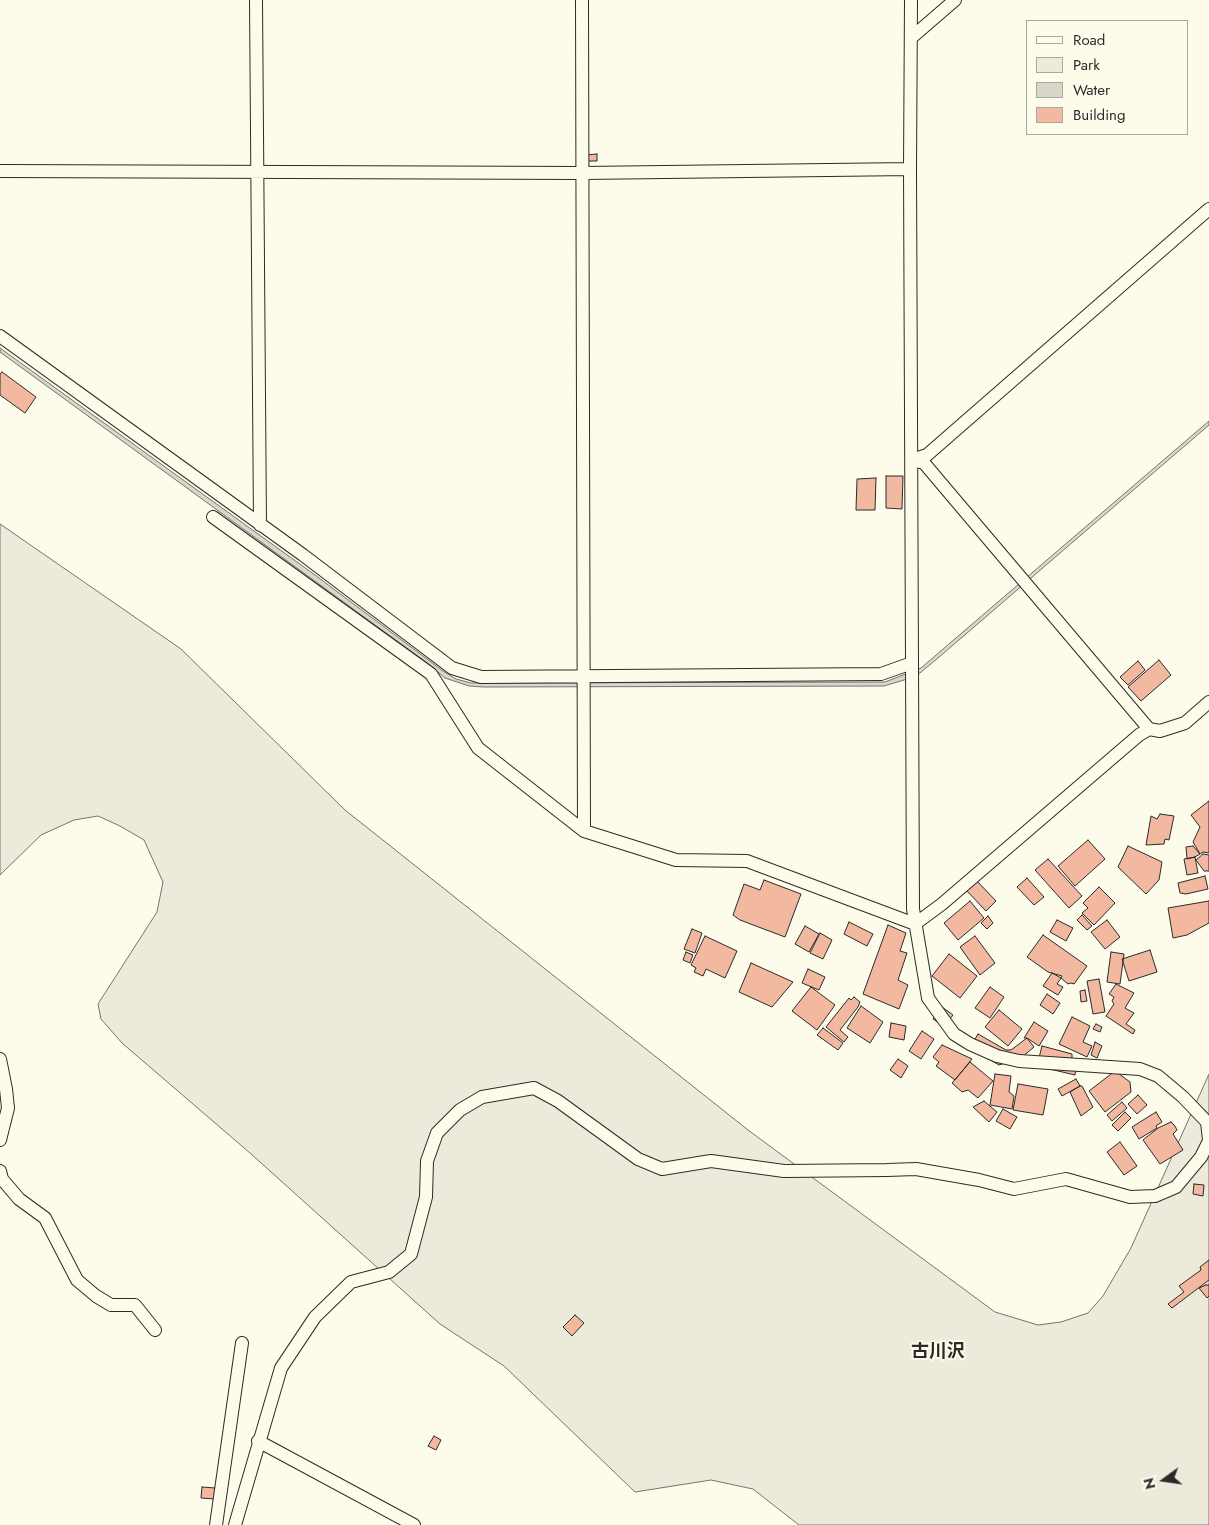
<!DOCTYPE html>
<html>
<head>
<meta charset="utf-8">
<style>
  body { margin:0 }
  #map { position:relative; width:1209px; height:1525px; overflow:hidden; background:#fdfbea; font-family:Jost,sans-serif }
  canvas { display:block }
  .legend { position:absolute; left:1026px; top:20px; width:162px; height:115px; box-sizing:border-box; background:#fdfbea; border:1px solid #a9a89e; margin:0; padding:6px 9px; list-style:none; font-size:15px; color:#2b2b2b }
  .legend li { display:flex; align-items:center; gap:10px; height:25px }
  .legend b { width:25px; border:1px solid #a9a89e }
  .north { position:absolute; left:1139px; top:1455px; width:50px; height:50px; -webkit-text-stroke:4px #fdfbea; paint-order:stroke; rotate:256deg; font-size:14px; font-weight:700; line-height:20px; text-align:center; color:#2b2b2b }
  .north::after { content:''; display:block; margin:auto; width:18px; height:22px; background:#2b2b2b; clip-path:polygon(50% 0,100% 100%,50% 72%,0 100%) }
</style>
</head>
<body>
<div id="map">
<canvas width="1209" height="1525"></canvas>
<ul class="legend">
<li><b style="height:6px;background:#fdfbea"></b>Road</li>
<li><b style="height:14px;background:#ecebdb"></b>Park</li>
<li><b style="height:14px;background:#d8d7c9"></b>Water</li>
<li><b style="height:14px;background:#f2b8a0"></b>Building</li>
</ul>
<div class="north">N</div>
</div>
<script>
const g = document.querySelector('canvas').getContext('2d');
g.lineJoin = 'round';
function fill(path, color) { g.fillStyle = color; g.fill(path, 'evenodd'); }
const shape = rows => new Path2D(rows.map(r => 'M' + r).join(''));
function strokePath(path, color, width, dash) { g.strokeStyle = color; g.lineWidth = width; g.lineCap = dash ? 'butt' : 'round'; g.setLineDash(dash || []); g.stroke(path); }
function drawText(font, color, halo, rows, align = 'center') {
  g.font = font + ' Jost,"Noto Sans JP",sans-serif'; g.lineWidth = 4; g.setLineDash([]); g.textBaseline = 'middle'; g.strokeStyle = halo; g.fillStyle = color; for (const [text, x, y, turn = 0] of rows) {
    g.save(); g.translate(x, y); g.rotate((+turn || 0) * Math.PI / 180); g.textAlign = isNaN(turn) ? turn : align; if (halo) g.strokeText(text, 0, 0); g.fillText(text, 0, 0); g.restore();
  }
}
const green = shape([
  [0,524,181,649,345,810,748,1130,995,1312,1038,1325,1061,1322,1088,1313,1103,1296,1131,1248,1209,1074,1209,1525,799,1525,753,1489,711,1480,635,1492,504,1366,440,1324,250,1153,122,1043,101,1019,98,1004,157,912,163,882,144,840,120,826,98,816,74,820,41,835,0,875,0,524]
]);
fill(green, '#ecebdb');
strokePath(green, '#74746e', 1);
const water = shape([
  [0,348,315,575,443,671,456,679,471,683,885,682,921,668,1209,421,1209,425,938,658,920,673,904,680,884,686,484,687,469,686,445,678,426,662,0,352,0,348]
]);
fill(water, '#d8d7c9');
strokePath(water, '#74746e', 1);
const building = shape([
  [597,154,597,161,587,161,586,155,597,154],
  [2,372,36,397,25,413,0,395,0,374,2,372],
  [886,476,903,476,902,509,886,508,886,476],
  [876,478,875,510,856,510,857,479,876,478],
  [1159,660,1171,675,1141,701,1128,687,1159,660],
  [1138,661,1145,670,1128,685,1120,677,1138,661],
  [1209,801,1209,853,1203,852,1200,854,1193,842,1200,827,1191,815,1209,801],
  [1160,814,1174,816,1169,840,1165,839,1164,844,1146,845,1151,816,1157,819,1160,814],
  [1088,840,1105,859,1075,886,1058,866,1088,840],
  [1128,846,1162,862,1159,880,1146,894,1118,867,1128,846],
  [1193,846,1200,854,1195,857,1187,859,1186,847,1193,846],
  [1203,854,1209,855,1209,871,1204,871,1196,860,1203,854],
  [1195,857,1198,873,1187,875,1184,859,1195,857],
  [1048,859,1082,896,1069,908,1035,870,1048,859],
  [1205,876,1208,889,1186,894,1180,893,1178,883,1205,876],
  [1027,878,1044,897,1034,905,1017,887,1027,878],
  [764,880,801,894,785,937,740,920,733,915,744,884,760,890,764,880],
  [976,880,996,901,986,911,966,890,976,880],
  [1099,887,1115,903,1094,925,1082,913,1088,908,1083,903,1099,887],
  [970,901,984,918,958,940,944,923,970,901],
  [1209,901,1209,923,1187,935,1173,938,1168,908,1209,901],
  [1082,915,1092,926,1087,930,1077,920,1082,915],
  [988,916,993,923,987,929,981,923,988,916],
  [1057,920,1073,928,1066,941,1050,932,1057,920],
  [1107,920,1120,937,1105,949,1091,932,1107,920],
  [849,922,873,934,867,946,844,934,849,922],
  [888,925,906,933,900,951,907,953,898,980,908,985,899,1009,863,994,888,925],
  [805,926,819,934,809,952,795,944,805,926],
  [692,929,702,933,695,953,684,949,692,929],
  [820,933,832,940,823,959,810,953,820,933],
  [1043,935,1087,966,1074,984,1071,983,1068,984,1061,978,1062,976,1048,972,1027,957,1043,935],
  [705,936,737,951,725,978,706,969,703,976,694,972,696,968,691,965,705,936],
  [975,936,995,963,980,975,960,947,975,936],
  [1150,950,1157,972,1129,981,1122,959,1150,950],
  [686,952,693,955,690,963,683,960,686,952],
  [1111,952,1124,954,1120,984,1107,982,1111,952],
  [949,954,977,976,960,998,932,976,949,954],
  [751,963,793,982,772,1007,739,992,751,963],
  [808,969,825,977,819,990,802,983,808,969],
  [1052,973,1061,978,1057,984,1063,987,1058,995,1043,986,1052,973],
  [1099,979,1105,1012,1093,1014,1087,981,1099,979],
  [1116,984,1134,993,1125,1008,1134,1013,1126,1024,1135,1030,1133,1034,1106,1016,1114,1004,1112,1001,1114,997,1109,994,1116,984],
  [811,987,835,1005,817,1030,792,1011,811,987],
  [990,987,1004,997,990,1018,975,1008,990,987],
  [1085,990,1087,1001,1081,1002,1080,991,1085,990],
  [1047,994,1060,1003,1053,1014,1040,1005,1047,994],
  [854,997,860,1002,858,1007,840,1030,848,1037,844,1042,826,1027,849,998,851,1000,854,997],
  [861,1006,883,1022,870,1043,847,1028,861,1006],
  [942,1007,953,1015,944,1026,933,1019,942,1007],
  [999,1010,1022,1029,1008,1046,985,1027,999,1010],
  [1072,1017,1090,1026,1083,1042,1092,1046,1087,1057,1059,1044,1072,1017],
  [1034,1022,1048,1031,1039,1046,1027,1038,1024,1038,1034,1022],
  [891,1023,906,1026,904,1040,889,1037,891,1023],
  [1096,1024,1102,1027,1100,1032,1093,1029,1096,1024],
  [823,1028,843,1043,838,1050,817,1035,823,1028],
  [922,1031,934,1039,921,1059,909,1051,922,1031],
  [978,1034,1006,1050,1011,1050,1027,1038,1034,1047,1021,1058,999,1065,970,1048,978,1034],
  [1095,1042,1102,1046,1097,1058,1091,1055,1095,1042],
  [942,1045,972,1059,955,1080,936,1066,939,1062,933,1057,942,1045],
  [1042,1046,1072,1054,1072,1064,1076,1068,1075,1075,1037,1066,1042,1046],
  [898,1059,908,1066,901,1078,890,1070,898,1059],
  [970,1062,993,1081,978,1098,968,1090,962,1092,952,1083,970,1062],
  [1115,1071,1130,1082,1131,1092,1105,1112,1089,1091,1115,1071],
  [995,1074,1011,1076,1009,1092,1014,1096,1012,1109,990,1105,995,1074],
  [1076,1079,1080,1086,1062,1096,1058,1089,1076,1079],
  [1018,1084,1048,1089,1043,1115,1013,1110,1018,1084],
  [1080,1086,1082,1086,1093,1107,1081,1116,1070,1092,1080,1086],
  [1138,1095,1147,1105,1137,1114,1128,1104,1138,1095],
  [984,1101,997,1112,989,1122,973,1107,984,1101],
  [1122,1102,1127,1108,1112,1121,1107,1115,1122,1102],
  [1003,1109,1017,1117,1010,1129,996,1121,1003,1109],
  [1125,1112,1131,1118,1118,1131,1112,1125,1125,1112],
  [1156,1112,1162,1122,1156,1126,1157,1128,1139,1139,1132,1127,1156,1112],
  [1171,1122,1175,1126,1177,1130,1173,1134,1183,1150,1160,1164,1143,1140,1158,1128,1171,1122],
  [1120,1142,1137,1166,1124,1175,1107,1152,1120,1142],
  [1194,1184,1204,1185,1203,1196,1193,1194,1194,1184],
  [1209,1260,1209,1280,1172,1308,1168,1304,1184,1292,1179,1286,1201,1270,1200,1267,1209,1260],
  [1206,1285,1209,1285,1209,1296,1207,1298,1199,1288,1206,1285],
  [575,1315,584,1323,572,1336,563,1327,575,1315],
  [434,1436,441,1440,436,1450,428,1446,434,1436],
  [202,1487,215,1488,215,1499,201,1498,202,1487]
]);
fill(building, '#f2b8a0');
strokePath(building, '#2b2b2b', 1);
const minor = shape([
  [256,0,260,525],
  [582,0,584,831],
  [911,0,910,169,913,909,928,998,954,1034,970,1044,997,1056,1019,1061,1140,1069,1158,1076,1183,1097,1207,1122,1209,1140],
  [911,38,955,0],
  [0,171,583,173,910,169],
  [0,336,303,555,452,668,481,677,881,674,912,663],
  [912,460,924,463,1149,729,1160,731,1185,723,1209,702],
  [912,460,927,455,1209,209],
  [213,517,431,674,478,748,584,831,676,860,747,861,915,924],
  [915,924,942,904,1139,735,1149,729],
  [0,1059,6,1089,8,1108,0,1140],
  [0,1171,2,1179,19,1199,45,1218,77,1280,96,1296,111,1305,135,1305,155,1330],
  [258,1441,414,1525],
  [216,1525,242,1343],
  [235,1525,281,1368,315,1317,351,1282,389,1272,411,1254,426,1197,427,1161,437,1133,460,1110,482,1097,534,1088,558,1101,638,1159,662,1169,711,1161,784,1171,887,1170,916,1169,979,1180,1014,1189,1066,1179,1130,1197,1155,1196,1176,1187,1201,1157,1209,1141]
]);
strokePath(minor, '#2b2b2b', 14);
strokePath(minor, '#fdfbea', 12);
drawText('bold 18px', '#2b2b2b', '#fdfbea', [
  ["古川沢",938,1353]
]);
</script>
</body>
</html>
